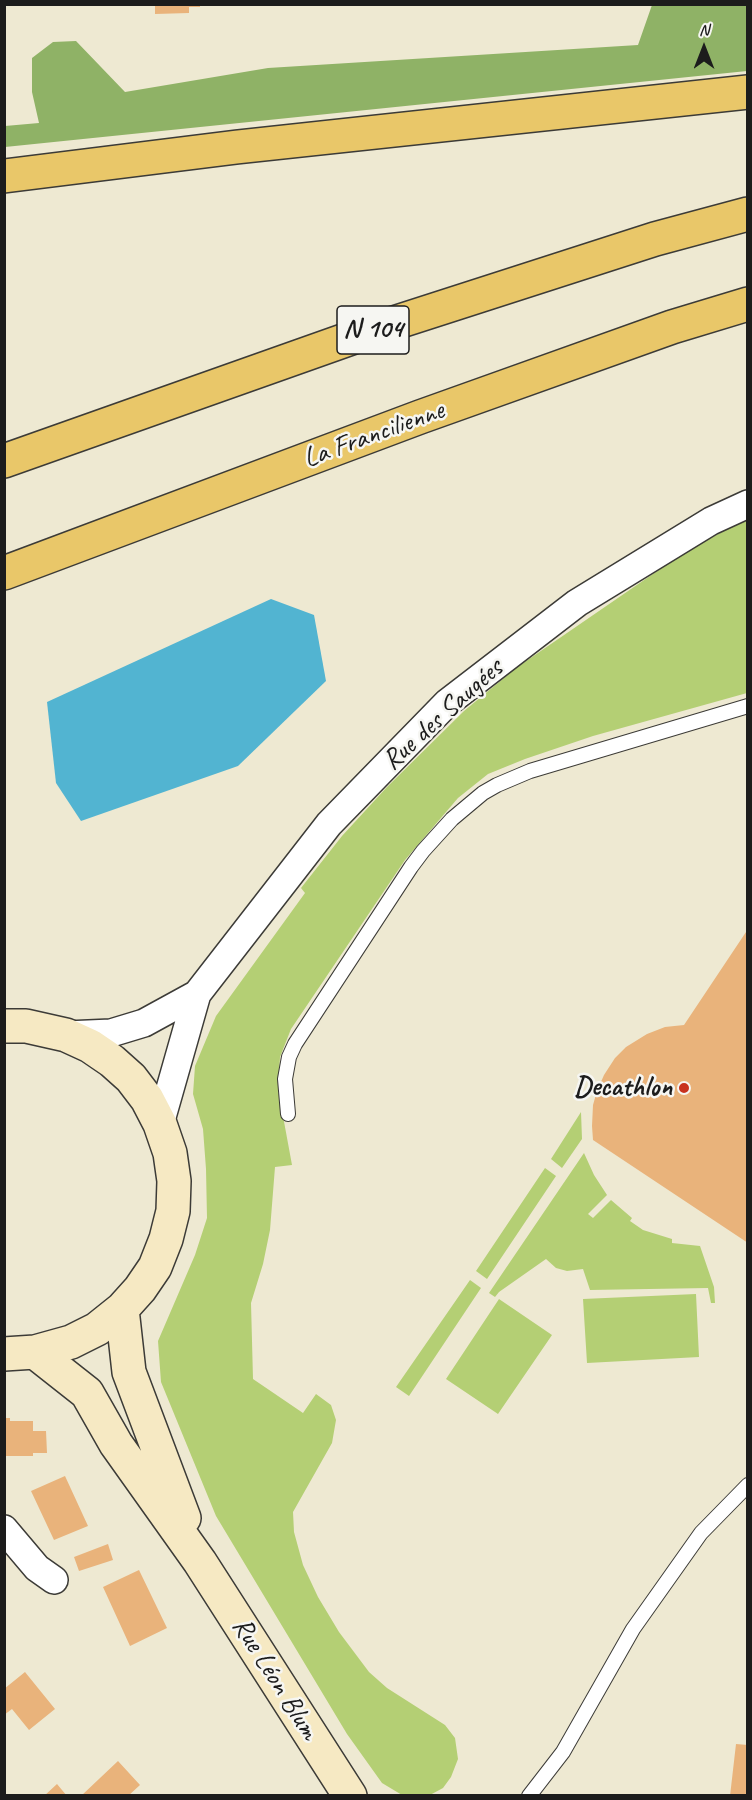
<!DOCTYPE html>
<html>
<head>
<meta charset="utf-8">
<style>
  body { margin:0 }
  #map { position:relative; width:752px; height:1800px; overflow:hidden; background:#eee9d2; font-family:Caveat,sans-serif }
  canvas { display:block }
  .frame { position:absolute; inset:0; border:6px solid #1c1c1c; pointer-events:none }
  .north { position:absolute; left:674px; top:18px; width:60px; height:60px; -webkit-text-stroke:4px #f6f6f2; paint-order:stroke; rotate:0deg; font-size:16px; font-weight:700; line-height:24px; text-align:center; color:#1c1c1c }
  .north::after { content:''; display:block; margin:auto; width:21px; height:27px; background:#1c1c1c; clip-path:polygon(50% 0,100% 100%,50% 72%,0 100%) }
</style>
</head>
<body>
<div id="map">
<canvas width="752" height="1800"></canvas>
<div class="frame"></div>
<div class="north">N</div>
</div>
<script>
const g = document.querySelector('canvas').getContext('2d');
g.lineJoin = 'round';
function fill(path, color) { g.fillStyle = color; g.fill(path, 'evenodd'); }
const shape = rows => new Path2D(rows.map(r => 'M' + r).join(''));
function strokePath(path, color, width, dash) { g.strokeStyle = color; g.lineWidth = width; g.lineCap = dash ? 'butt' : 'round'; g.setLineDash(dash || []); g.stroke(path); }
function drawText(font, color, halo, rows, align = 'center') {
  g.font = font + ' Caveat,sans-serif'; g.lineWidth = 5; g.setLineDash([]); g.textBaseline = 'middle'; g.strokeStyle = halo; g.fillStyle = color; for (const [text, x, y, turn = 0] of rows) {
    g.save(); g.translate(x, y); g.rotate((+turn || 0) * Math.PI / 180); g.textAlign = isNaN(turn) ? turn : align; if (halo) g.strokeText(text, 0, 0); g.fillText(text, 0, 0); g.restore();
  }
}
fill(shape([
  [747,518,747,693,593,736,525,759,488,774,458,798,405,860,291,1029,280,1057,278,1089,292,1165,275,1167,270,1230,263,1264,251,1303,253,1379,303,1413,316,1394,331,1405,336,1420,332,1443,293,1512,294,1532,303,1565,318,1597,339,1632,369,1672,387,1688,445,1725,455,1738,458,1759,451,1777,443,1788,430,1795,402,1795,382,1783,347,1734,216,1516,161,1382,158,1341,195,1255,207,1218,206,1169,203,1129,193,1094,195,1066,216,1016,305,893,301,888,342,836,387,787,464,711,516,668,682,554],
  [581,1112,582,1139,562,1168,551,1159],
  [584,1153,594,1175,607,1195,588,1214,593,1218,611,1200,632,1218,630,1221,643,1230,672,1239,672,1243,700,1246,714,1287,715,1303,711,1303,708,1288,590,1290,583,1269,567,1271,556,1268,546,1259,499,1292,495,1297,489,1293],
  [545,1168,556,1176,487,1279,476,1271],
  [470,1280,481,1288,409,1396,396,1387],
  [696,1294,699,1357,587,1363,583,1299],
  [499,1299,552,1335,498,1414,446,1379]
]), '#b4cf74');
fill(shape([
  [652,5,747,5,747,71,5,147,5,126,39,123,32,92,32,58,53,42,76,41,125,92,268,68,638,45]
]), '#8fb266');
fill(shape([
  [271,599,314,615,326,681,238,766,81,821,56,783,47,702]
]), '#52b4d1');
fill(shape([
  [155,5,200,5,200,7,189,7,189,13,155,14],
  [748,929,748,1243,593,1140,592,1126,593,1105,597,1091,604,1075,615,1058,626,1047,647,1034,665,1027,684,1025],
  [4,1418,10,1418,10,1421,33,1421,33,1431,46,1431,47,1453,33,1453,33,1456,4,1456],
  [65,1476,88,1526,54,1540,31,1491],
  [108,1544,113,1560,79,1571,74,1557],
  [139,1570,167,1628,130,1646,103,1587],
  [25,1672,55,1709,29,1730,12,1709,4,1715,4,1689],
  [736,1744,748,1745,748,1796,730,1796],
  [118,1761,140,1785,128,1796,81,1796],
  [57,1784,67,1796,44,1796]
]), '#e9b37b');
const service = shape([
  [288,1114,285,1079,289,1057,295,1044,411,867,423,851,452,819,483,793,497,785,530,771,748,706],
  [529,1796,563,1752,633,1629,701,1533,748,1485]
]);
const minor = shape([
  [66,1035,111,1033,144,1023,197,994],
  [160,1124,197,994,329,824,447,703,577,603,711,521,748,504],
  [4,1529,37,1568,54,1580]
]);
const secondary = shape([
  [4,1026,26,1026,66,1035,90,1046,112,1061,131,1078,147,1099,160,1124,170,1153,174,1181,173,1211,166,1239,155,1267,140,1289,122,1309,97,1329,71,1342,35,1352,4,1354],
  [122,1309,129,1372,184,1518],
  [35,1352,87,1393,116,1444,200,1562,350,1796]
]);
const trunk = shape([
  [4,176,237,147,748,92],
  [4,461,388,325,655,239,748,214],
  [4,573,420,417,672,327,748,304]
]);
strokePath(service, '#3c3b37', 16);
strokePath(minor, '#3c3b37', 30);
strokePath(secondary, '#3c3b37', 36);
strokePath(trunk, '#3c3b37', 36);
strokePath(service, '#fff', 14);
strokePath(minor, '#fff', 27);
strokePath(secondary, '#f6e9c3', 33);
strokePath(trunk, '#e9c769', 33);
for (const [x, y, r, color] of [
  [684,1088,6,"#c8321e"]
]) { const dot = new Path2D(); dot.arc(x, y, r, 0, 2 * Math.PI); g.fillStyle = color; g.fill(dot); strokePath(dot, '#f6f6f2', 2); }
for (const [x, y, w] of [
  [373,330,72]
]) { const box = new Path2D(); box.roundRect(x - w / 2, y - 24, w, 48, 4.5); g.fillStyle = '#f6f6f2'; g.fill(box); strokePath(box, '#1c1c1c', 1.5); }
drawText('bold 27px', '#1c1c1c', null, [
  ["N 104",373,330]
]);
drawText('28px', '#1c1c1c', '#f6f6f2', [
  ["La Francilienne",374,435,-20],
  ["Rue des Saugées",443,715,-42],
  ["Rue Léon Blum",275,1679,58]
]);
drawText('bold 28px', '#1c1c1c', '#f6f6f2', [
  ["Decathlon",672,1088]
], 'right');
</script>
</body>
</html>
